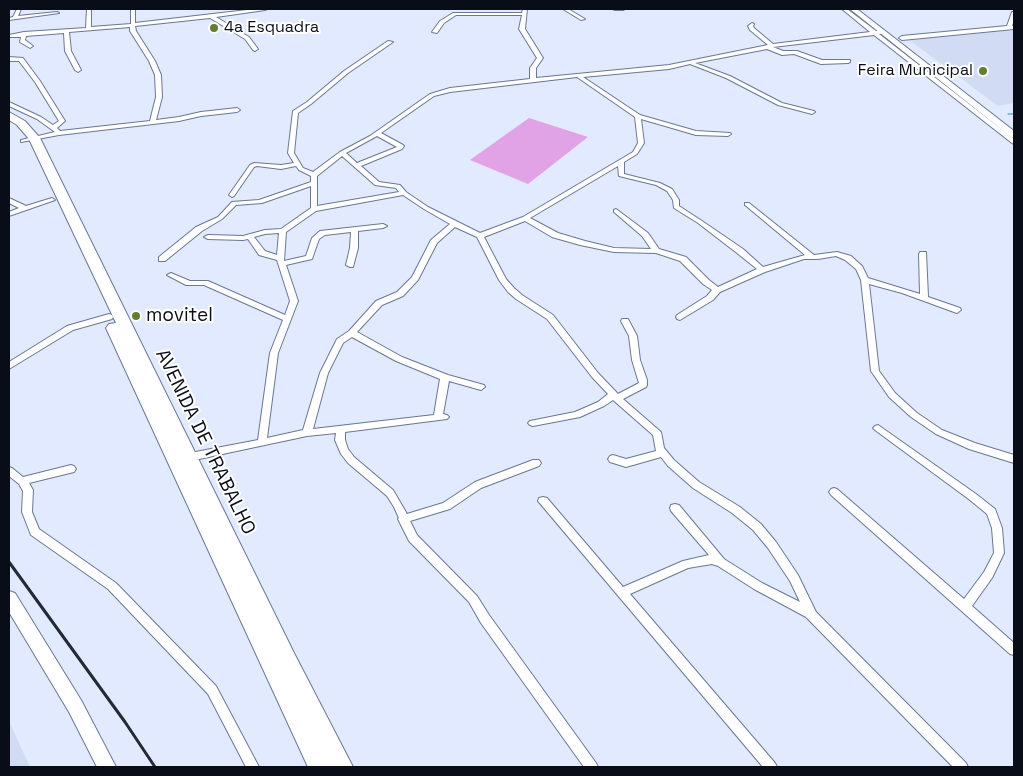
<!DOCTYPE html>
<html>
<head>
<meta charset="utf-8">
<style>
  body { margin:0 }
  #map { position:relative; width:1023px; height:776px; overflow:hidden; background:#e1eaff; font-family:"Space Grotesk",sans-serif }
  canvas { display:block }
  .frame { position:absolute; inset:0; border:10px solid #080d18; pointer-events:none }
</style>
</head>
<body>
<div id="map">
<canvas width="1023" height="776"></canvas>
<div class="frame"></div>
</div>
<script>
const g = document.querySelector('canvas').getContext('2d');
g.lineJoin = 'round';
function fill(path, color) { g.fillStyle = color; g.fill(path, 'evenodd'); }
const shape = rows => new Path2D(rows.map(r => 'M' + r).join(''));
function strokePath(path, color, width, dash) { g.strokeStyle = color; g.lineWidth = width; g.lineCap = dash ? 'butt' : 'round'; g.setLineDash(dash || []); g.stroke(path); }
function drawText(font, color, halo, rows, align = 'center') {
  g.font = font + ' "Space Grotesk",sans-serif'; g.lineWidth = 4; g.setLineDash([]); g.textBaseline = 'middle'; g.strokeStyle = halo; g.fillStyle = color; for (const [text, x, y, turn = 0] of rows) {
    g.save(); g.translate(x, y); g.rotate((+turn || 0) * Math.PI / 180); g.textAlign = isNaN(turn) ? turn : align; if (halo) g.strokeText(text, 0, 0); g.fillText(text, 0, 0); g.restore();
  }
}
fill(shape([
  [1014,30,1014,103,998,106,909,40],
  [9,721,30,767,9,767]
]), '#d1dcf4');
fill(shape([
  [529,118,588,137,528,184,470,160]
]), '#e1a3e6');
strokePath(shape([
  [1008,114,1014,114]
]), '#1d93a8', 1);
const street = shape([
  [17,9,21,9,18,16,57,12,59,13,9,20,9,18,13,17,17,9],
  [87,9,91,9,91,27,131,24,131,9,135,9,135,23,256,9,267,9,265,10,216,17,249,37,258,49,255,51,253,50,245,39,210,18,135,26,136,31,155,61,161,75,162,97,156,120,179,117,201,112,237,108,240,110,237,112,201,116,179,121,59,135,21,142,21,140,55,132,37,119,9,106,9,102,41,117,53,125,59,121,35,82,19,61,9,61,9,57,23,58,40,81,65,121,57,128,60,131,150,121,156,97,155,75,149,61,130,31,130,27,69,32,71,51,81,70,78,72,75,70,65,51,64,33,26,36,25,40,33,46,30,48,20,42,21,37,9,37,9,35,24,32,86,28,87,9],
  [523,9,527,9,525,29,543,58,536,68,536,78,669,65,768,45,750,30,748,26,752,23,754,24,753,26,754,28,773,44,870,32,842,9,847,9,876,31,885,31,885,33,879,34,1014,139,1014,144,1012,143,874,35,773,47,783,51,797,51,822,60,850,60,850,62,848,63,821,64,794,54,782,55,767,49,695,63,730,76,782,103,814,111,815,112,812,114,778,105,726,78,690,64,669,69,583,77,640,115,696,131,730,133,731,134,728,136,696,135,641,119,644,143,637,154,624,162,624,174,660,183,672,189,679,200,679,206,702,221,743,249,763,267,805,255,745,205,745,203,749,203,814,255,837,252,851,256,862,266,868,278,920,294,919,254,920,252,926,252,928,297,960,308,961,310,957,313,954,312,902,293,869,284,879,371,895,393,917,413,942,430,975,443,1014,455,1014,463,969,449,936,434,911,417,889,397,871,371,861,280,856,269,845,260,836,256,818,259,804,259,765,272,720,292,713,300,680,320,677,319,676,317,677,315,707,296,712,290,703,284,680,261,656,253,614,252,580,245,552,237,525,221,484,237,506,279,514,288,522,295,553,315,598,373,618,394,639,383,632,360,629,336,621,321,622,319,628,319,637,336,640,360,647,380,647,385,646,387,623,399,661,432,664,448,674,460,699,482,740,507,761,524,776,542,798,575,816,612,966,763,968,767,953,767,806,617,754,589,718,566,712,564,688,568,630,594,775,763,777,767,763,767,538,501,539,498,543,497,547,498,623,587,683,561,709,555,671,511,670,508,671,505,675,504,679,505,724,559,762,583,800,602,790,581,768,548,753,530,732,513,693,488,668,466,661,457,626,467,610,462,608,459,610,456,613,455,626,459,656,451,653,435,613,400,604,406,580,417,533,426,530,425,528,423,530,421,575,412,598,402,608,394,592,377,547,319,516,299,508,292,499,280,477,237,455,227,437,243,418,280,403,296,382,305,357,332,402,357,448,375,484,385,485,387,481,390,449,381,443,414,447,415,449,417,447,419,345,432,345,440,348,449,354,457,393,490,407,514,443,503,475,482,533,460,539,460,541,463,539,466,481,488,450,509,410,521,417,535,477,596,489,615,596,763,598,767,584,767,481,623,469,602,409,541,398,519,399,518,394,507,387,496,348,463,341,454,335,440,336,433,307,436,185,462,182,461,180,458,182,455,185,454,258,440,270,353,283,320,204,285,186,285,167,275,171,273,190,281,208,281,285,315,290,301,277,260,259,255,248,239,243,240,208,239,204,237,208,235,243,236,265,230,281,229,311,208,311,186,262,203,236,205,222,219,202,231,165,261,159,261,159,257,196,227,218,217,232,202,259,200,311,182,311,176,299,170,296,166,281,169,257,166,254,167,234,196,232,197,229,195,250,165,254,163,281,165,294,163,288,153,293,111,307,102,344,71,388,41,393,42,348,73,311,104,298,113,294,153,303,168,313,172,340,152,370,136,430,94,450,88,530,79,530,68,537,58,519,29,522,15,456,15,444,23,437,33,432,32,440,21,453,13,522,13,523,9],
  [577,77,635,117,638,143,633,152,523,217,480,233,428,207,406,192,400,185,379,182,361,166,402,149,404,146,403,145,381,133,434,96,450,92,577,77],
  [377,136,397,147,357,163,346,153,377,136],
  [342,156,375,185,396,188,399,192,317,206,317,176,342,156],
  [618,166,619,176,656,185,667,191,673,200,674,208,698,223,737,253,757,269,718,287,709,280,686,257,659,249,648,233,616,209,614,210,614,212,642,236,651,249,614,248,585,241,558,233,530,218,618,166],
  [403,195,424,209,450,224,431,240,412,277,397,292,376,301,349,331,337,339,320,373,303,430,267,438,278,353,298,301,286,265,312,259,319,239,325,235,351,232,350,248,346,265,350,267,353,267,358,248,358,231,383,228,387,226,383,224,320,231,312,238,306,256,284,261,286,232,316,211,403,195],
  [279,233,277,255,265,251,254,237,265,234,279,233],
  [352,337,396,361,440,379,434,415,313,429,328,373,343,343,352,337],
  [563,9,568,9,585,19,581,20,563,9],
  [613,9,625,9,623,10,615,10,613,9],
  [1012,12,1014,12,1014,20,1012,26,1014,26,1014,29,902,40,899,38,902,36,1007,26,1012,12],
  [9,198,26,206,52,198,55,200,9,216,9,212,19,208,9,203,9,198],
  [109,314,112,315,113,317,112,319,73,330,9,369,9,362,67,326,109,314],
  [878,425,976,494,995,509,1002,528,1004,553,992,578,972,606,1014,643,1014,655,1010,654,831,495,829,492,831,489,834,488,837,489,964,599,984,572,994,553,992,528,987,514,970,500,875,430,873,428,875,426,878,425],
  [71,465,74,466,76,469,74,472,29,483,33,490,32,512,39,529,116,583,216,686,259,767,246,767,208,694,108,589,31,535,22,512,23,491,19,484,9,476,9,467,12,468,23,477,71,465]
]);
const secondary = shape([
  [850,9,857,9,1014,131,1014,138,1011,137,850,9],
  [9,591,15,593,81,700,116,767,97,767,69,712,9,612,9,591]
]);
const highway = shape([
  [9,112,25,121,40,138,294,653,353,767,308,767,106,328,109,324,116,323,29,139,17,125,9,120,9,112]
]);
strokePath(street, '#6a7795', 2);
strokePath(secondary, '#6a7795', 2);
strokePath(highway, '#6a7795', 2);
fill(street, '#fff');
fill(secondary, '#fff');
fill(highway, '#fff');
strokePath(shape([
  [9,562,125,722,155,767]
]), '#232935', 3);
for (const [x, y, r, color] of [
  [214,28,5,"#657d30"],
  [983,71,5,"#657d30"],
  [136,316,5,"#657d30"]
]) { const dot = new Path2D(); dot.arc(x, y, r, 0, 2 * Math.PI); g.fillStyle = color; g.fill(dot); strokePath(dot, '#fff', 2); }
drawText('16px', '#080d18', '#fff', [
  ["4a Esquadra",224,28],
  ["Feira Municipal",973,71,"right"]
], 'left');
drawText('19px', '#080d18', '#fff', [
  ["movitel",146,316]
], 'left');
drawText('19px', '#080d18', '#fff', [
  ["AVENIDA DE TRABALHO",205,442,64]
]);
</script>
</body>
</html>
